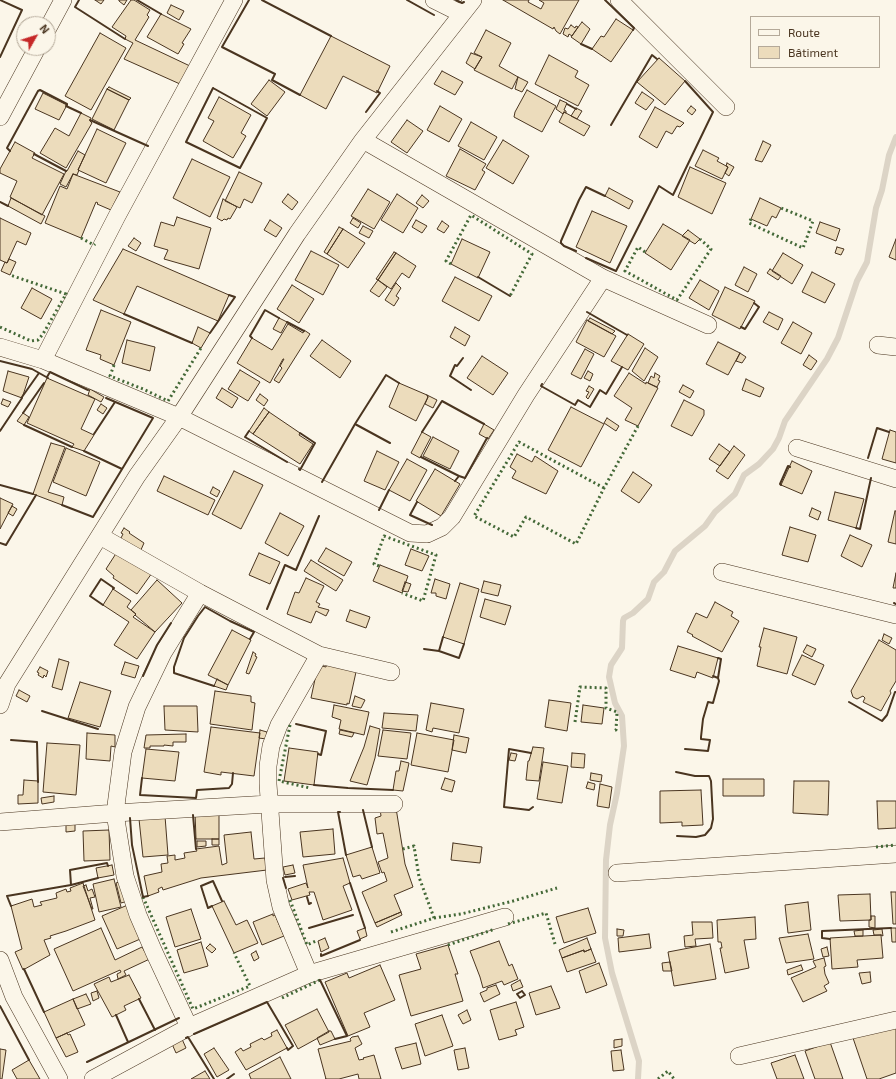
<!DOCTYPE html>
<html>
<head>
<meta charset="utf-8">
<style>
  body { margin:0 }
  #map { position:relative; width:896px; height:1079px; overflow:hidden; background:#fbf6e9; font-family:"Exo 2",sans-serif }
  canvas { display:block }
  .legend { position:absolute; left:750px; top:16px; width:130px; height:52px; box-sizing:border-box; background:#fbf6e9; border:1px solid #b4a999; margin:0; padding:5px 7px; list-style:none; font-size:12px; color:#4a3520 }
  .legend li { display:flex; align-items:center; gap:8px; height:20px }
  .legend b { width:20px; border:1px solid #b4a999 }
  .north { position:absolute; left:16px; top:16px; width:40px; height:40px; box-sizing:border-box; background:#fbf6e9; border:1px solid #b4a999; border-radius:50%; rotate:51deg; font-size:11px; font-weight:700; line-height:16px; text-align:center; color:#4a3520 }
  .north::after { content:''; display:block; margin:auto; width:14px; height:18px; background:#c62828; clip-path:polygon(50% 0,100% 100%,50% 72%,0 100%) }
</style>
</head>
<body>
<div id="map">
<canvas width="896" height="1079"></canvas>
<ul class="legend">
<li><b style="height:5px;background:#fbf6e9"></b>Route</li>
<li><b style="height:11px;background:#ecdcbc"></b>Bâtiment</li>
</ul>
<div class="north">N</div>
</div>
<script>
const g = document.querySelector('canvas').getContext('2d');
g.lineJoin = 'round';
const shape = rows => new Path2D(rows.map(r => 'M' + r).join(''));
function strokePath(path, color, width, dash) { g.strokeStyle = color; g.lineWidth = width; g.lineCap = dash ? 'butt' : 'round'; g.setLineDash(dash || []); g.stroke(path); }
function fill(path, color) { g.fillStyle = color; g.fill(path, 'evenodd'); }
strokePath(shape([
  [638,1079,639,1061,612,973,605,938,606,860,610,825,617,793,624,746,622,716,615,703,609,677,611,665,622,648,623,621,624,618,633,613,648,599,654,582,664,572,675,551,705,526,715,512,735,494,744,475,759,464,773,449,779,438,785,421,827,359,838,338,857,281,867,262,876,208,882,190,889,155,896,137]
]), '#dcd4c6', 6);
const building = shape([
  [95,0,104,0,101,4,95,0],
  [119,0,127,0,124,5,119,1,119,0],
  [131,0,134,0,150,10,147,15,149,17,135,40,190,66,180,84,124,59,133,43,125,39,126,36,112,27,131,0],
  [503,0,529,0,528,2,541,9,544,3,539,0,579,0,560,34,556,31,554,27,553,29,503,0],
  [171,5,184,11,179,20,167,13,171,5],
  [161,14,191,29,182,43,184,44,178,54,147,37,161,14],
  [616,19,633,30,611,62,592,49,601,36,604,37,616,19],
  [582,22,590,29,581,44,571,37,582,22],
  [571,25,575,28,576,26,578,27,572,36,569,34,568,37,563,34,565,28,568,29,571,25],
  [486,30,511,43,499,66,518,77,512,89,474,70,482,57,474,53,486,30],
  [100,33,126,48,91,110,65,96,100,33],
  [331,36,390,66,377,93,343,76,326,109,300,95,331,36],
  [471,53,482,57,475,69,466,63,471,53],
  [549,55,578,71,575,77,589,85,578,106,535,84,549,55],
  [659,58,685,81,665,105,637,82,659,58],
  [442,71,463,82,455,95,434,84,442,71],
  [518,77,528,82,522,92,515,89,518,77],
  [269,80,285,92,267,116,251,104,269,80],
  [109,87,131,98,129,100,107,89,109,87],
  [107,89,129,100,114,130,92,119,107,89],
  [527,90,556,106,542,132,514,117,515,112,527,90],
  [642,92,654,100,646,110,635,103,642,92],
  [43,93,67,105,59,120,35,109,43,93],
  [219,97,251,115,241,133,246,136,233,158,203,141,214,121,208,118,219,97],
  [560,100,567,103,564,110,566,111,566,113,564,112,563,114,556,109,560,100],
  [440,106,462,119,449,142,427,130,440,106],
  [691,106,696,110,692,115,687,111,691,106],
  [655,107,684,123,680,127,677,126,672,134,666,131,657,148,639,137,655,107],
  [576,108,582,111,577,119,571,116,576,108],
  [564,112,590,126,584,136,559,122,564,112],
  [81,113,91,118,90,121,92,123,66,168,40,153,55,128,69,136,81,113],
  [407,120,423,131,407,153,391,142,407,120],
  [471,122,497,137,484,160,458,146,471,122],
  [97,129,126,143,106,183,78,170,97,129],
  [503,140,529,156,513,184,486,168,503,140],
  [763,141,771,145,762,162,755,160,763,141],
  [15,142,35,153,32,158,64,174,42,215,10,197,17,181,0,173,0,169,15,142],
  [460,149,486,164,482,170,485,172,475,190,446,176,460,149],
  [703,150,719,158,717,161,728,167,722,179,695,166,703,150],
  [78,151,85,155,78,170,79,170,77,175,73,174,66,187,60,184,66,171,67,171,78,151],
  [192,159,230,177,210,217,173,198,192,159],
  [727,163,734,167,729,176,725,173,728,167,726,166,727,163],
  [690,167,726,183,712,214,678,197,690,167],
  [239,172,262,183,252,203,244,199,240,208,225,201,239,172],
  [73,174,120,192,111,210,97,204,98,203,96,202,81,238,45,223,60,186,67,189,73,174],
  [609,188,633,201,629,209,605,196,609,188],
  [368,189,390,202,374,229,351,216,368,189],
  [288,194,298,202,292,210,282,202,288,194],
  [397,194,418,208,403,233,381,220,397,194],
  [422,195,429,201,423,208,416,203,422,195],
  [11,198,45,216,41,224,8,206,11,198],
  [760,198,781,208,776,218,772,216,767,226,751,219,760,198],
  [223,199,237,207,230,219,228,218,227,220,224,219,222,221,217,218,223,199],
  [592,211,627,226,610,263,576,247,592,211],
  [177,217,211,228,199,269,164,259,168,250,154,246,161,222,174,226,177,217],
  [0,218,31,233,26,245,17,241,7,263,0,260,0,218],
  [353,218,361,223,358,228,350,223,353,218],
  [270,220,282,228,276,237,264,230,270,220],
  [416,220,427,226,422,233,412,227,416,220],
  [442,221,449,226,444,233,437,229,442,221],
  [820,222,840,229,836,241,816,233,820,222],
  [663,224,690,240,671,270,645,253,663,224],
  [363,226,373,231,369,238,359,233,363,226],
  [339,227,343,229,327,254,324,252,339,227],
  [343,229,365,243,348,268,327,254,343,229],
  [688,230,700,239,695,244,682,236,688,230],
  [134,238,141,243,136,251,128,246,134,238],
  [462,239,490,252,478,278,451,264,462,239],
  [896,239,896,260,889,257,896,239],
  [837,247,844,249,841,255,835,253,837,247],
  [123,249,229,295,218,321,137,286,124,314,93,300,123,249],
  [311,251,339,265,323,295,295,280,311,251],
  [394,252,396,253,378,280,376,279,394,252],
  [396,253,416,266,409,278,402,273,391,289,378,280,396,253],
  [783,253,803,265,792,284,772,271,783,253],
  [9,259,16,262,10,275,1,271,5,262,7,263,9,259],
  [744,267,757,274,748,292,735,285,744,267],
  [770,269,781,276,778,280,767,273,770,269],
  [812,272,835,284,825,303,802,292,812,272],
  [455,277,492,296,479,321,442,301,455,277],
  [378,280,387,287,379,297,370,291,378,280],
  [700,280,719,291,709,310,689,298,700,280],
  [396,283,401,288,396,296,399,298,394,306,385,300,396,283],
  [292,285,314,299,299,323,277,309,292,285],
  [725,287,755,301,740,329,712,315,725,287],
  [32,288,52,299,41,319,21,308,32,288],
  [101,310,131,322,114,365,100,359,101,355,86,350,101,310],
  [769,312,783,319,778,330,763,322,769,312],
  [279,318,287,322,281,333,273,329,279,318],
  [590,318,615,331,612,334,588,321,590,318],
  [587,320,616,336,604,357,576,342,587,320],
  [793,322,812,333,801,354,781,343,793,322],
  [288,324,303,333,304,330,310,334,279,383,274,380,282,368,280,366,284,359,283,359,270,383,237,363,252,338,272,350,288,324],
  [198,327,210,333,201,348,192,343,198,327],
  [455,327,470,336,465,346,450,337,455,327],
  [628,334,644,344,628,370,611,361,628,334],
  [127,340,155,347,150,371,122,363,127,340],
  [322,340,351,361,340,378,310,356,322,340],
  [718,342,740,353,728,375,706,364,718,342],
  [645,348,658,357,644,381,632,371,645,348],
  [585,349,594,354,581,379,571,374,585,349],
  [740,353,746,357,742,363,736,361,740,353],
  [809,355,817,361,811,370,803,365,809,355],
  [482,356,508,373,493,395,467,378,482,356],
  [240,370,260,382,248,401,228,389,240,370],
  [8,371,29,377,22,398,3,391,8,371],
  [588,371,593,374,590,381,584,378,588,371],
  [629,373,646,384,646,382,658,388,638,426,625,420,632,408,614,396,629,373],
  [655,373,660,376,658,380,660,381,657,387,648,383,651,376,654,378,655,373],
  [47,378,95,399,81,429,94,435,84,451,72,447,74,444,27,423,47,378],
  [746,379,764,388,760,397,742,390,746,379],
  [399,383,427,395,428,397,416,421,389,407,399,383],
  [683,385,694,391,690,398,679,392,683,385],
  [589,386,594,389,588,399,586,397,589,392,586,391,589,386],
  [222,388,238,398,232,408,216,398,222,388],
  [90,389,104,397,101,402,88,395,90,389],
  [260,394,268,400,264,406,256,400,260,394],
  [427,395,437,400,433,408,425,404,428,397,427,395],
  [3,399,11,402,8,407,1,404,3,399],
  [684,400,704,410,704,415,692,436,671,426,684,400],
  [101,404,107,408,103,414,97,410,101,404],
  [571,407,604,424,581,467,548,450,571,407],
  [264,408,269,412,253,434,249,431,264,408],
  [269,412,300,433,299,435,313,444,300,464,253,434,269,412],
  [23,413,29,417,24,425,17,421,23,413],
  [607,418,619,426,616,431,604,423,607,418],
  [484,424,494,430,488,439,479,434,484,424],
  [890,430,896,432,896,463,882,459,890,430],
  [422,432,431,437,420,458,411,453,422,432],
  [433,437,459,451,450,469,423,456,433,437],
  [51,443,65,447,48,492,64,497,62,505,33,494,51,443],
  [719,444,730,452,720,466,709,459,719,444],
  [734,446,745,455,728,479,716,471,734,446],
  [66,448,100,462,86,496,53,482,66,448],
  [377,451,399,462,385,490,364,481,377,451],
  [517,454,532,462,535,456,558,471,546,494,512,478,516,471,510,467,517,454],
  [407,459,427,470,410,501,389,490,407,459],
  [792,461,812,471,802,494,781,485,792,461],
  [435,469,460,484,441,516,416,501,435,469],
  [234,471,263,485,241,529,212,514,234,471],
  [633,472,652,485,639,503,621,491,633,472],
  [164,476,215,500,208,515,157,491,164,476],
  [213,487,220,491,217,497,210,493,213,487],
  [835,492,864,499,856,528,828,520,835,492],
  [0,498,13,504,0,529,0,498],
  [12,506,17,509,13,516,8,513,12,506],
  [812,508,821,512,818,520,809,516,812,508],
  [895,511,896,511,896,544,888,542,895,511],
  [280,513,304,526,288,556,265,543,280,513],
  [790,527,816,535,808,562,782,555,790,527],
  [124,528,130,532,129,533,144,543,140,552,120,540,123,534,121,533,124,528],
  [850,535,872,545,862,567,841,556,850,535],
  [326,548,352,562,344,576,318,561,326,548],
  [411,549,429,556,422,571,405,565,411,549],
  [117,552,152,573,137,594,113,578,114,576,106,569,117,552],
  [259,553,280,562,270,584,249,575,259,553],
  [311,560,343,580,336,591,304,571,311,560],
  [380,565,408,576,402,593,373,581,380,565],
  [896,573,896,588,893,588,896,573],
  [306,578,324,586,316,602,320,604,318,607,329,610,326,616,316,611,311,623,287,614,295,592,299,593,306,578],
  [435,579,450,584,446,599,436,596,436,593,431,593,435,579],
  [157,580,182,603,155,632,135,615,136,614,131,610,157,580],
  [484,581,501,585,498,596,481,592,484,581],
  [405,582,411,584,408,592,402,591,405,582],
  [460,583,479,589,464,644,443,637,460,583],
  [113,589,131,601,127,607,136,614,133,617,155,632,137,659,114,645,129,622,103,605,113,589],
  [485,599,511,606,505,625,480,617,485,599],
  [715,602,733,612,731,616,739,621,722,652,692,636,693,635,687,632,696,613,707,618,715,602],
  [350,610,370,617,366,628,346,621,350,610],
  [764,628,797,637,787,674,757,666,761,647,759,647,764,628],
  [232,630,251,640,228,685,208,675,232,630],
  [884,634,892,638,889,644,882,640,884,634],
  [879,640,896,650,896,681,890,691,891,693,881,711,863,702,865,698,863,696,857,699,853,697,851,691,879,640],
  [807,645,816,649,812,657,803,652,807,645],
  [678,646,718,658,713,678,697,672,695,678,670,670,678,646],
  [253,652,256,654,255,656,257,657,249,674,246,673,253,652],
  [802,655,824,665,815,685,792,675,802,655],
  [59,659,69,662,62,690,52,687,59,659],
  [125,662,139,666,135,678,121,674,125,662],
  [327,663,356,672,349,704,347,703,347,705,311,698,318,665,326,667,327,663],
  [40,667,48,671,46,677,44,675,43,678,38,675,39,673,37,672,40,667],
  [217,679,228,685,226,690,214,686,217,679],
  [80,682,111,691,100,727,68,718,80,682],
  [19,690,30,696,27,702,16,696,19,690],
  [215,691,251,696,251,702,255,703,252,730,210,724,215,691],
  [355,696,365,700,361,708,352,706,355,696],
  [549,700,571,703,567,731,545,727,549,700],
  [431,703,464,709,459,733,433,728,432,732,426,730,431,703],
  [334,705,369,712,364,735,339,729,341,720,332,717,334,705],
  [583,705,604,708,602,724,581,722,583,705],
  [164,706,197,706,198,732,165,730,164,706],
  [384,713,418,715,416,731,382,728,384,713],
  [370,726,380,729,375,758,367,785,350,781,364,747,370,726],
  [211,727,260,733,254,776,221,772,221,775,204,772,211,727],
  [260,730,267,732,266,739,259,738,260,730],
  [340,730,354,733,352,737,339,734,340,730],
  [383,730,411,733,407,759,378,756,383,730],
  [87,733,115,735,115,747,111,746,110,761,86,759,87,733],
  [417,733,454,740,448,772,411,765,417,733],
  [186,734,186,742,173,742,173,746,164,745,164,746,150,746,150,748,144,748,146,735,186,734],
  [454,735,469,738,466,753,452,750,454,735],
  [47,743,80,745,76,795,43,792,47,743],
  [533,747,544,748,539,781,526,780,528,761,529,761,533,747],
  [289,748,318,752,314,785,284,781,289,748],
  [146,749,179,752,175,781,142,778,146,749],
  [511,753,517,754,515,761,509,760,511,753],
  [572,753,585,754,584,768,571,767,572,753],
  [401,761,409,763,403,791,393,790,396,771,399,771,401,761],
  [543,762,568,766,562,803,537,799,543,762],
  [591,773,602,775,601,782,590,780,591,773],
  [445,778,455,781,452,792,441,789,445,778],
  [723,779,764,779,764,796,723,796,723,779],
  [24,780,38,781,38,803,18,804,18,795,23,795,24,780],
  [794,781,829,781,828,815,793,813,794,781],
  [588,782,595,784,594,790,586,788,588,782],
  [600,784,612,787,609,808,597,806,600,784],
  [701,790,703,825,682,826,682,822,660,823,660,791,701,790],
  [54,796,54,802,42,804,41,798,54,796],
  [877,801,896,801,896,828,878,829,877,801],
  [396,808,405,864,413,887,394,895,401,912,375,923,362,892,387,881,384,872,382,873,378,862,388,858,383,833,377,834,375,818,381,816,380,809,396,808],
  [195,812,219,812,219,839,196,839,195,812],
  [165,816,168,855,143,857,139,819,165,816],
  [75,824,75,831,66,832,66,825,75,824],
  [333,829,335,854,303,857,300,832,333,829],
  [109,830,110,860,84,861,83,831,109,830],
  [251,832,254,859,265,858,267,870,201,878,163,890,162,887,158,889,159,892,148,896,144,876,162,872,161,864,168,863,167,856,175,855,175,860,185,858,184,853,197,851,196,849,219,846,222,865,227,863,224,835,251,832],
  [212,839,219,839,219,845,212,845,212,839],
  [197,841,206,841,206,846,197,847,197,841],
  [453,843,482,847,480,863,451,860,453,843],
  [372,847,380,873,362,879,360,875,353,877,346,855,372,847],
  [343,858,350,883,343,886,352,910,323,920,314,892,309,892,310,895,292,900,288,889,306,883,308,888,303,865,343,858],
  [112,865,114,875,98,878,96,868,112,865],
  [293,865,295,873,285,875,283,867,293,865],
  [114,879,121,907,99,912,93,884,114,879],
  [123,881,128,901,121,903,116,883,123,881],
  [83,883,95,920,66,931,50,936,51,938,44,940,50,955,23,970,15,952,22,949,11,906,32,899,34,907,42,905,40,902,57,898,56,893,66,889,67,892,71,891,70,888,83,883],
  [86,885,88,891,92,889,95,897,90,898,93,909,92,909,83,886,86,885],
  [891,892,896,892,896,924,893,924,891,892],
  [870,894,871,920,840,921,838,895,870,894],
  [224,901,236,925,247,920,258,943,234,953,212,906,224,901],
  [808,902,811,930,788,933,785,905,808,902],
  [130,904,145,937,117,949,102,916,130,904],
  [588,908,596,933,564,943,556,917,588,908],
  [191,909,201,939,175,947,166,917,191,909],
  [401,912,402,915,377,927,375,923,401,912],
  [273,914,273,916,275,915,284,936,262,945,253,922,273,914],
  [871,916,875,916,875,928,869,927,869,920,871,920,871,916],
  [755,917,756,939,744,940,749,968,725,973,720,948,722,948,721,942,718,942,717,920,755,917],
  [692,922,712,922,713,938,695,939,696,946,685,947,684,936,693,935,692,922],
  [101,928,115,960,142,947,145,952,150,949,154,957,124,971,126,975,118,979,117,974,121,972,120,970,73,991,54,949,101,928],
  [365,928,367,936,360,939,357,931,365,928],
  [891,928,896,928,896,942,892,942,891,928],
  [617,929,624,930,623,936,617,936,617,929],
  [882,929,883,936,881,935,874,935,873,930,882,929],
  [863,930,863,936,855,936,854,931,863,930],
  [649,934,651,948,619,952,618,938,649,934],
  [808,934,814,959,786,963,779,938,808,934],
  [881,935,883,958,857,960,858,967,832,969,830,938,881,935],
  [325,938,329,948,321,952,318,941,325,938],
  [587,938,591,949,584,952,584,950,562,958,559,950,587,938],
  [499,941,509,966,512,964,518,979,504,985,502,981,483,988,480,977,470,951,499,941],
  [201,942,208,966,184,973,177,950,201,942],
  [210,944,216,949,212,953,206,948,210,944],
  [710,944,716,979,674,986,668,952,710,944],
  [448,945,458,974,455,974,463,1001,411,1016,399,975,421,969,416,954,448,945],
  [827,947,829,956,823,957,821,949,827,947],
  [591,949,596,962,567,972,562,958,584,950,584,952,591,949],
  [256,951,259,958,254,961,251,954,256,951],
  [824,958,826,966,824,967,825,974,829,983,824,986,827,991,803,1002,791,978,816,967,813,961,824,958],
  [670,962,672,971,663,971,662,963,670,962],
  [599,963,607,985,586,993,579,971,599,963],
  [380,965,395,1000,364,1013,370,1027,348,1036,325,982,347,973,349,978,380,965],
  [801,965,803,970,788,975,787,970,801,965],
  [870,972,871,982,862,984,859,973,870,972],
  [129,975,141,998,124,1006,126,1010,112,1017,94,984,109,977,111,982,129,975],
  [520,980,523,987,513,991,511,985,520,980],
  [496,985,500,994,484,1002,480,993,487,990,487,988,496,985],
  [551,986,560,1008,536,1015,529,993,551,986],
  [97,991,99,998,93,1001,91,993,97,991],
  [86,994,91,1004,77,1009,73,999,86,994],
  [73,999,85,1025,56,1038,44,1012,73,999],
  [516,1002,524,1027,515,1030,517,1035,499,1040,490,1010,516,1002],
  [317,1009,329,1032,298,1049,285,1025,317,1009],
  [467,1010,471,1020,463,1024,458,1015,467,1010],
  [442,1015,453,1046,425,1056,415,1024,442,1015],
  [896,1024,896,1073,879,1079,867,1079,853,1038,896,1024],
  [277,1030,287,1048,246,1070,235,1052,241,1048,243,1051,251,1047,250,1044,262,1038,264,1040,272,1036,271,1033,277,1030],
  [329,1031,331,1031,335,1039,320,1045,317,1038,329,1031],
  [67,1033,68,1035,70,1034,78,1052,66,1057,56,1038,67,1033],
  [358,1036,362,1044,355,1048,359,1060,364,1059,363,1058,374,1055,381,1079,359,1079,358,1074,339,1079,325,1079,326,1079,318,1049,351,1041,350,1039,352,1037,358,1036],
  [182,1039,186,1048,176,1053,172,1044,182,1039],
  [622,1039,622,1046,614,1048,614,1040,622,1039],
  [830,1042,843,1079,815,1079,805,1051,830,1042],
  [416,1043,421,1064,402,1069,395,1048,416,1043],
  [214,1048,229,1070,217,1077,204,1054,214,1048],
  [465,1048,469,1068,458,1070,454,1050,465,1048],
  [0,1049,6,1050,2,1079,0,1079,0,1049],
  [621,1050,624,1070,613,1071,611,1051,621,1050],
  [795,1055,804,1079,777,1079,771,1063,795,1055],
  [280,1057,291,1079,251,1079,249,1074,280,1057],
  [29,1060,40,1079,17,1079,12,1070,29,1060],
  [205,1071,210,1079,191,1079,205,1071]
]);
fill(building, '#ecdcbc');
strokePath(building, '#4a3520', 1);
const minor = shape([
  [434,0,462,14],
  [619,0,726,107],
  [48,28,63,0],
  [0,117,37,48],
  [363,140,603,278,708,325],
  [878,345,896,347],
  [0,347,43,360,179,417,410,533,427,534,442,527,452,517,526,395,603,278],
  [43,360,117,216,234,0],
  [797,448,896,479],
  [100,536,200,593,319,655],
  [722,572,896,615],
  [0,705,7,684,137,476,179,417,297,234,363,140,473,0],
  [0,822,115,813,269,804,394,804],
  [617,873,896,854],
  [0,960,14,997,59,1079],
  [309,974,281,907,275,880,268,784,268,766,271,746,279,725,319,655,391,672],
  [189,1027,154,952,138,915,125,876,115,813,123,752,137,707,163,653,200,593],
  [739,1056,896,1020],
  [93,1079,189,1027,309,974,505,917]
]);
strokePath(minor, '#4a3520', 18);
strokePath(minor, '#fbf6e9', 17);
strokePath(shape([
  [751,219,749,223,803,248,813,221,781,208],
  [81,238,94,245,95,244],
  [645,252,638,247,625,271,677,300,711,249,700,239],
  [451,264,446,261,471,215,532,254,510,296],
  [0,327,31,341,38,340,43,334,66,294,10,275],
  [114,365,110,376,143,389,168,401,201,348],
  [604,488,519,442,474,516,514,537,526,517,576,544,604,488,638,426],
  [379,566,374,564,384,536,436,555,423,601,402,593],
  [575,722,580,687,606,688,606,708,617,712,616,730,613,730],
  [290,725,279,781,310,788],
  [876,847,896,845],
  [143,897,193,1009,250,986,234,953],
  [290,900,307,945,316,941],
  [434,918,461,914,513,901,557,888],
  [508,924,546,913,555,944],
  [391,932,434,918,419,877,414,846,403,849],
  [448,945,495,929],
  [282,998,320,980],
  [658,1079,668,1071,674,1079]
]), '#436837', 3, [2, 3]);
strokePath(shape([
  [0,0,22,10,0,57],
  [79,0,75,7,125,39],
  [137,0,161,14],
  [249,0,222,47,275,74,272,80,300,95],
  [262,0,331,36],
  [407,0,434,15],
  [456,0,462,3,464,2],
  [605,0,634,28,633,30],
  [581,44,592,49],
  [213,88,267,118,240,168,186,142,213,88],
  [567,104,576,109],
  [66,106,81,113],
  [366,112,380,93,377,91],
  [90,120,148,146],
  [611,125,652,55,657,59],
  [10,151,7,148,38,91,40,90,67,104,67,105],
  [34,154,66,171],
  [0,202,8,206],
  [576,251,564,246,561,243,561,241,579,200,586,187,605,196],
  [586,258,616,271,659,186,673,195,713,112,685,81],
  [478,277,510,296],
  [587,312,627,335],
  [124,314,192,343],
  [287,322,304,331],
  [741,327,745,329,759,307,754,303],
  [210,333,235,297,229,295],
  [252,338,250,336,265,310,279,318],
  [463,358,457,366,455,365,450,376,471,390],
  [0,361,32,369,48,378],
  [47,377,50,372,88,390],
  [542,384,541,386,575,405,578,400,590,407,600,390,606,394,622,367],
  [22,397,39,373],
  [23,413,44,383],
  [355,424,390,443],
  [24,425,72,447],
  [0,431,22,398],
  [249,431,245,437,287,462],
  [422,432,442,401,484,424],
  [94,434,115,402],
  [84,451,122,469],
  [421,457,459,476],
  [868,458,877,428,889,432],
  [299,469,300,470,315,443,300,433],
  [455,481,459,476,465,478,487,438],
  [322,482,355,424,386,375,399,383],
  [0,485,33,494],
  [781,485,780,484,788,466,790,467],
  [417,502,410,515,432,525],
  [62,505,93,517,153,418,106,398],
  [379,510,389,490],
  [856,528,860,529,871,478],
  [0,543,6,545,36,495],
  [894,603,896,604],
  [103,605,90,596,101,579,114,588,113,589],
  [267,609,285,565,296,570,319,516],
  [424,649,439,651,443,637],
  [439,651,459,658,464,644],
  [143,676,157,645,171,623],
  [713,676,718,678,721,659,718,658],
  [214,686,174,673,174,667,184,638,198,616,205,607,230,621,254,632,250,639],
  [849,702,882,721,887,715,895,692,896,692],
  [42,711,98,729],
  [296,724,326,731,321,755,318,754],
  [11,740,37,742,38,782],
  [685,749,708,751,710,740,701,739,701,737,703,719,708,702,713,703,719,681,718,678],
  [531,753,509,749,504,807,529,810,533,807],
  [676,772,695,776,709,776,711,781,713,819,711,828,705,835,696,837,677,836],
  [142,778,140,795,196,798,197,790,229,788,232,784,233,773],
  [314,785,348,788,393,790],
  [363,810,372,847],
  [340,812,338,812,346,855],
  [193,815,196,849],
  [130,818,132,845,143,897,148,896],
  [285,877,295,876],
  [283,878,286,888],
  [350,883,365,928],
  [71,885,70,870,107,863,108,866],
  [307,897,309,904,311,903],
  [11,906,7,896,71,885,98,878],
  [212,906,208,908,201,886,213,881,222,901],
  [309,928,353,915],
  [830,939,822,938,822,931,891,928],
  [321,954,321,956,360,940],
  [24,969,44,1012],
  [320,980,347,1036,335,1039],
  [522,991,525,995,520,998,517,994,522,991],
  [139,999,155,1030],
  [0,1006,29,1060],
  [116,1015,128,1042],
  [194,1034,267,1002,293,1046,288,1050,287,1048],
  [186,1038,188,1037,214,1079],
  [87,1062,179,1018],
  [227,1079,234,1074]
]), '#4a3520', 2);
</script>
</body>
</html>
